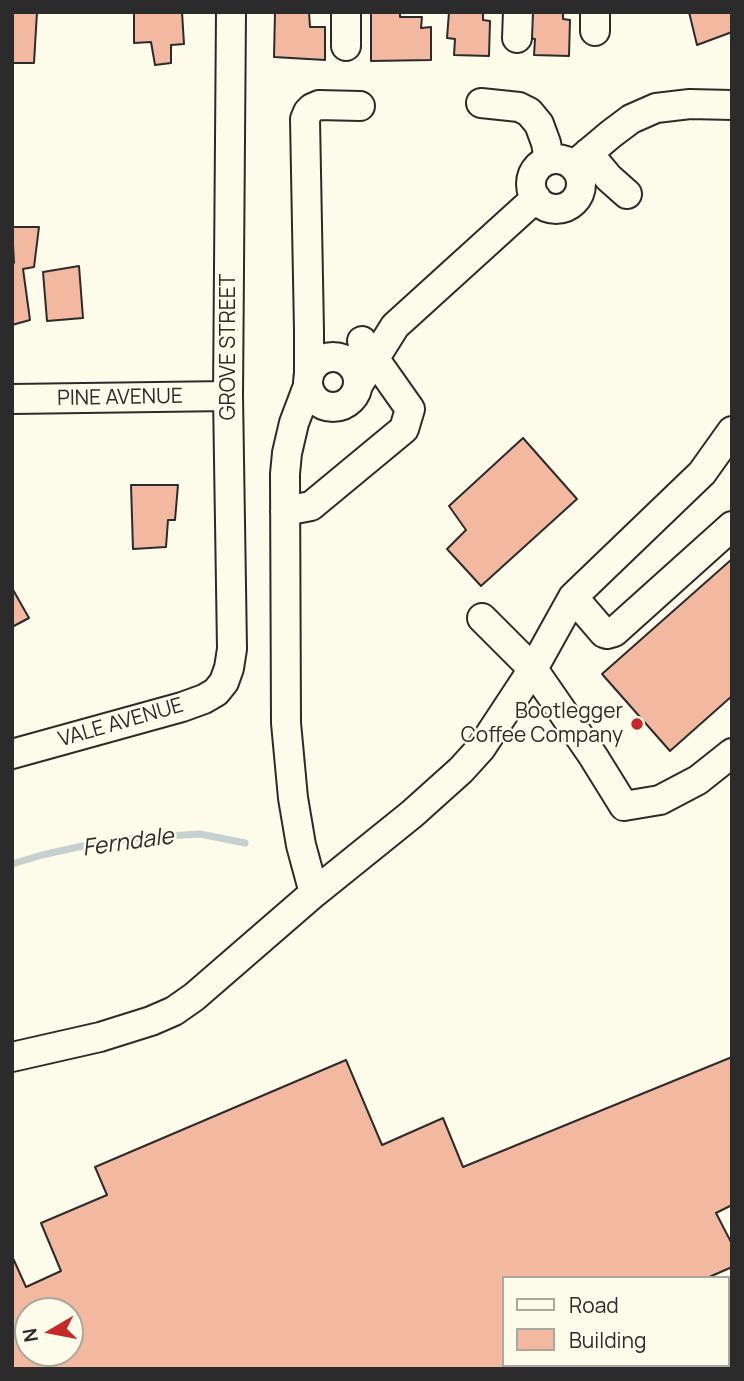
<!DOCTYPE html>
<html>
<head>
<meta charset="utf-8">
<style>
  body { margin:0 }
  #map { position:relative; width:744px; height:1381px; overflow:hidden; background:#fdfbea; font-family:Manrope,sans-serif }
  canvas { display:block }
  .frame { position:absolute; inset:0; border:14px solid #2b2b2b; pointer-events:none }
  .legend { position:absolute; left:502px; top:1276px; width:228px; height:91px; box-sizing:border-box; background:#fdfbea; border:2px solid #a9a89e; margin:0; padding:9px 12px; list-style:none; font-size:21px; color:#2b2b2b }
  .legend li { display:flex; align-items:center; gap:14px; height:35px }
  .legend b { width:35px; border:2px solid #a9a89e }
  .north { position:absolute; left:14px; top:1297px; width:70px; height:70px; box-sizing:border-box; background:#fdfbea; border:2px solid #a9a89e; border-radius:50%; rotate:260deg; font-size:19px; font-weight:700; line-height:28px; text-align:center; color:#2b2b2b }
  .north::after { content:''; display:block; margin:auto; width:24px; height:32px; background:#c62828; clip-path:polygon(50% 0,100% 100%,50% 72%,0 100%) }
</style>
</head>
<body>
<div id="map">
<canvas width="744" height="1381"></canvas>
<div class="frame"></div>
<ul class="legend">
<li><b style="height:9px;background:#fdfbea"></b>Road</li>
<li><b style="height:19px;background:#f2b8a0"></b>Building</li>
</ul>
<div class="north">N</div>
</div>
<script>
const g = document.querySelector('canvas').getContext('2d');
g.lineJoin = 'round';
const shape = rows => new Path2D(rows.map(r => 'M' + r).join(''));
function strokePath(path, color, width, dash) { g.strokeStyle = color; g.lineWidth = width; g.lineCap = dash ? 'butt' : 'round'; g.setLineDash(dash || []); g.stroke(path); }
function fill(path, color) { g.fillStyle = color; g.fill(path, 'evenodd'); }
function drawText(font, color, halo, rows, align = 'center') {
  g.font = font + ' Manrope,sans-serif'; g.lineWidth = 5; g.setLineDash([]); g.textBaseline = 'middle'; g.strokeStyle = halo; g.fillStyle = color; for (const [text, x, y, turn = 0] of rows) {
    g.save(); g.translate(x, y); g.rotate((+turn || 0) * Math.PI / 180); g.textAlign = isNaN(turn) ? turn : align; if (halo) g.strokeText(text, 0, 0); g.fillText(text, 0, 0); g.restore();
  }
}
strokePath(shape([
  [12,864,42,855,87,845,137,838,200,834,245,843]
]), '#c7d0d0', 7);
const building = shape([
  [12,12,37,12,34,63,12,63,12,12],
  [134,12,182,12,184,44,171,45,171,63,155,65,151,42,134,43,134,12],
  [275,12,309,12,310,27,325,27,325,60,274,57,275,12],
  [371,12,400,12,400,17,422,17,421,28,431,27,431,60,371,61,371,12],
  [449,12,483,12,483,20,490,21,489,56,454,55,455,39,447,38,449,12],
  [529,12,563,12,563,19,570,20,569,56,534,55,535,39,528,38,529,12],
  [689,12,732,12,732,32,697,45,689,12],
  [12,227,39,227,34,267,23,269,30,320,12,325,12,263,14,263,12,227],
  [79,266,83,318,47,321,43,272,79,266],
  [523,438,577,499,481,586,447,549,466,530,449,506,523,438],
  [131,485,178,485,175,520,168,520,166,547,133,549,131,485],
  [732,559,732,696,670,751,602,674,732,559],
  [12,588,29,618,12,627,12,588],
  [732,1057,732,1205,716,1213,732,1244,732,1267,707,1278,504,1278,504,1365,516,1365,508,1369,12,1369,12,1256,26,1287,61,1271,41,1223,107,1195,95,1167,346,1060,382,1145,443,1118,463,1167,732,1057],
  [28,1311,70,1311,70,1353,28,1353,28,1311]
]);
fill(building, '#f2b8a0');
strokePath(building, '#2b2b2b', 2);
const minor = shape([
  [346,12,346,46],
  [595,12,595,31],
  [517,38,518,12],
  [481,103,519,107,529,112,539,124,546,143,549,160],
  [588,153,609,178,627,194],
  '531 184a25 25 0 1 1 50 0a25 25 0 1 1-50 0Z',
  [573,166,611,134,631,119,656,108,690,104,732,105],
  '308 382a25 25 0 1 1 50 0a25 25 0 1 1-50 0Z',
  [309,376,309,331,305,119,308,112,312,108,319,105,360,106],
  [358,385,395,326,536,198],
  [12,399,228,396],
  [285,511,311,506,404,429,410,409,362,341],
  [573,597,604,633,607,634,614,632,732,526],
  [482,618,533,669,573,597,702,473,732,431],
  [12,754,182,707,204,699,216,692,224,682,229,668,232,649,228,396,231,12],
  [314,893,412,814,461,770,481,748,533,669,593,756,624,806,660,800,698,780,732,753],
  [12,1057,100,1037,151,1021,174,1011,194,997,314,893,301,845,293,798,286,723,285,474,287,453,294,423,308,386],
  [728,1297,732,1295],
  [552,1369,561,1365]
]);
strokePath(minor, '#2b2b2b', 32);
strokePath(minor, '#fdfbea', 28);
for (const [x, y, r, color] of [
  [637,724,7,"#c62828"]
]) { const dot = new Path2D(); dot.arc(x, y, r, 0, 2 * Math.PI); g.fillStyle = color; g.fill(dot); strokePath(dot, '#fdfbea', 2.5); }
drawText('21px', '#2b2b2b', '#fdfbea', [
  ["GROVE STREET",229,347,-90],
  ["PINE AVENUE",120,398,-1],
  ["VALE AVENUE",121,723,-16]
]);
drawText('21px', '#2b2b2b', '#fdfbea', [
  ["Bootlegger",623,712],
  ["Coffee Company",623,736]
], 'right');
drawText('italic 23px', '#2b2b2b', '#fdfbea', [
  ["Ferndale",128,843,-8]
]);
</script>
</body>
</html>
